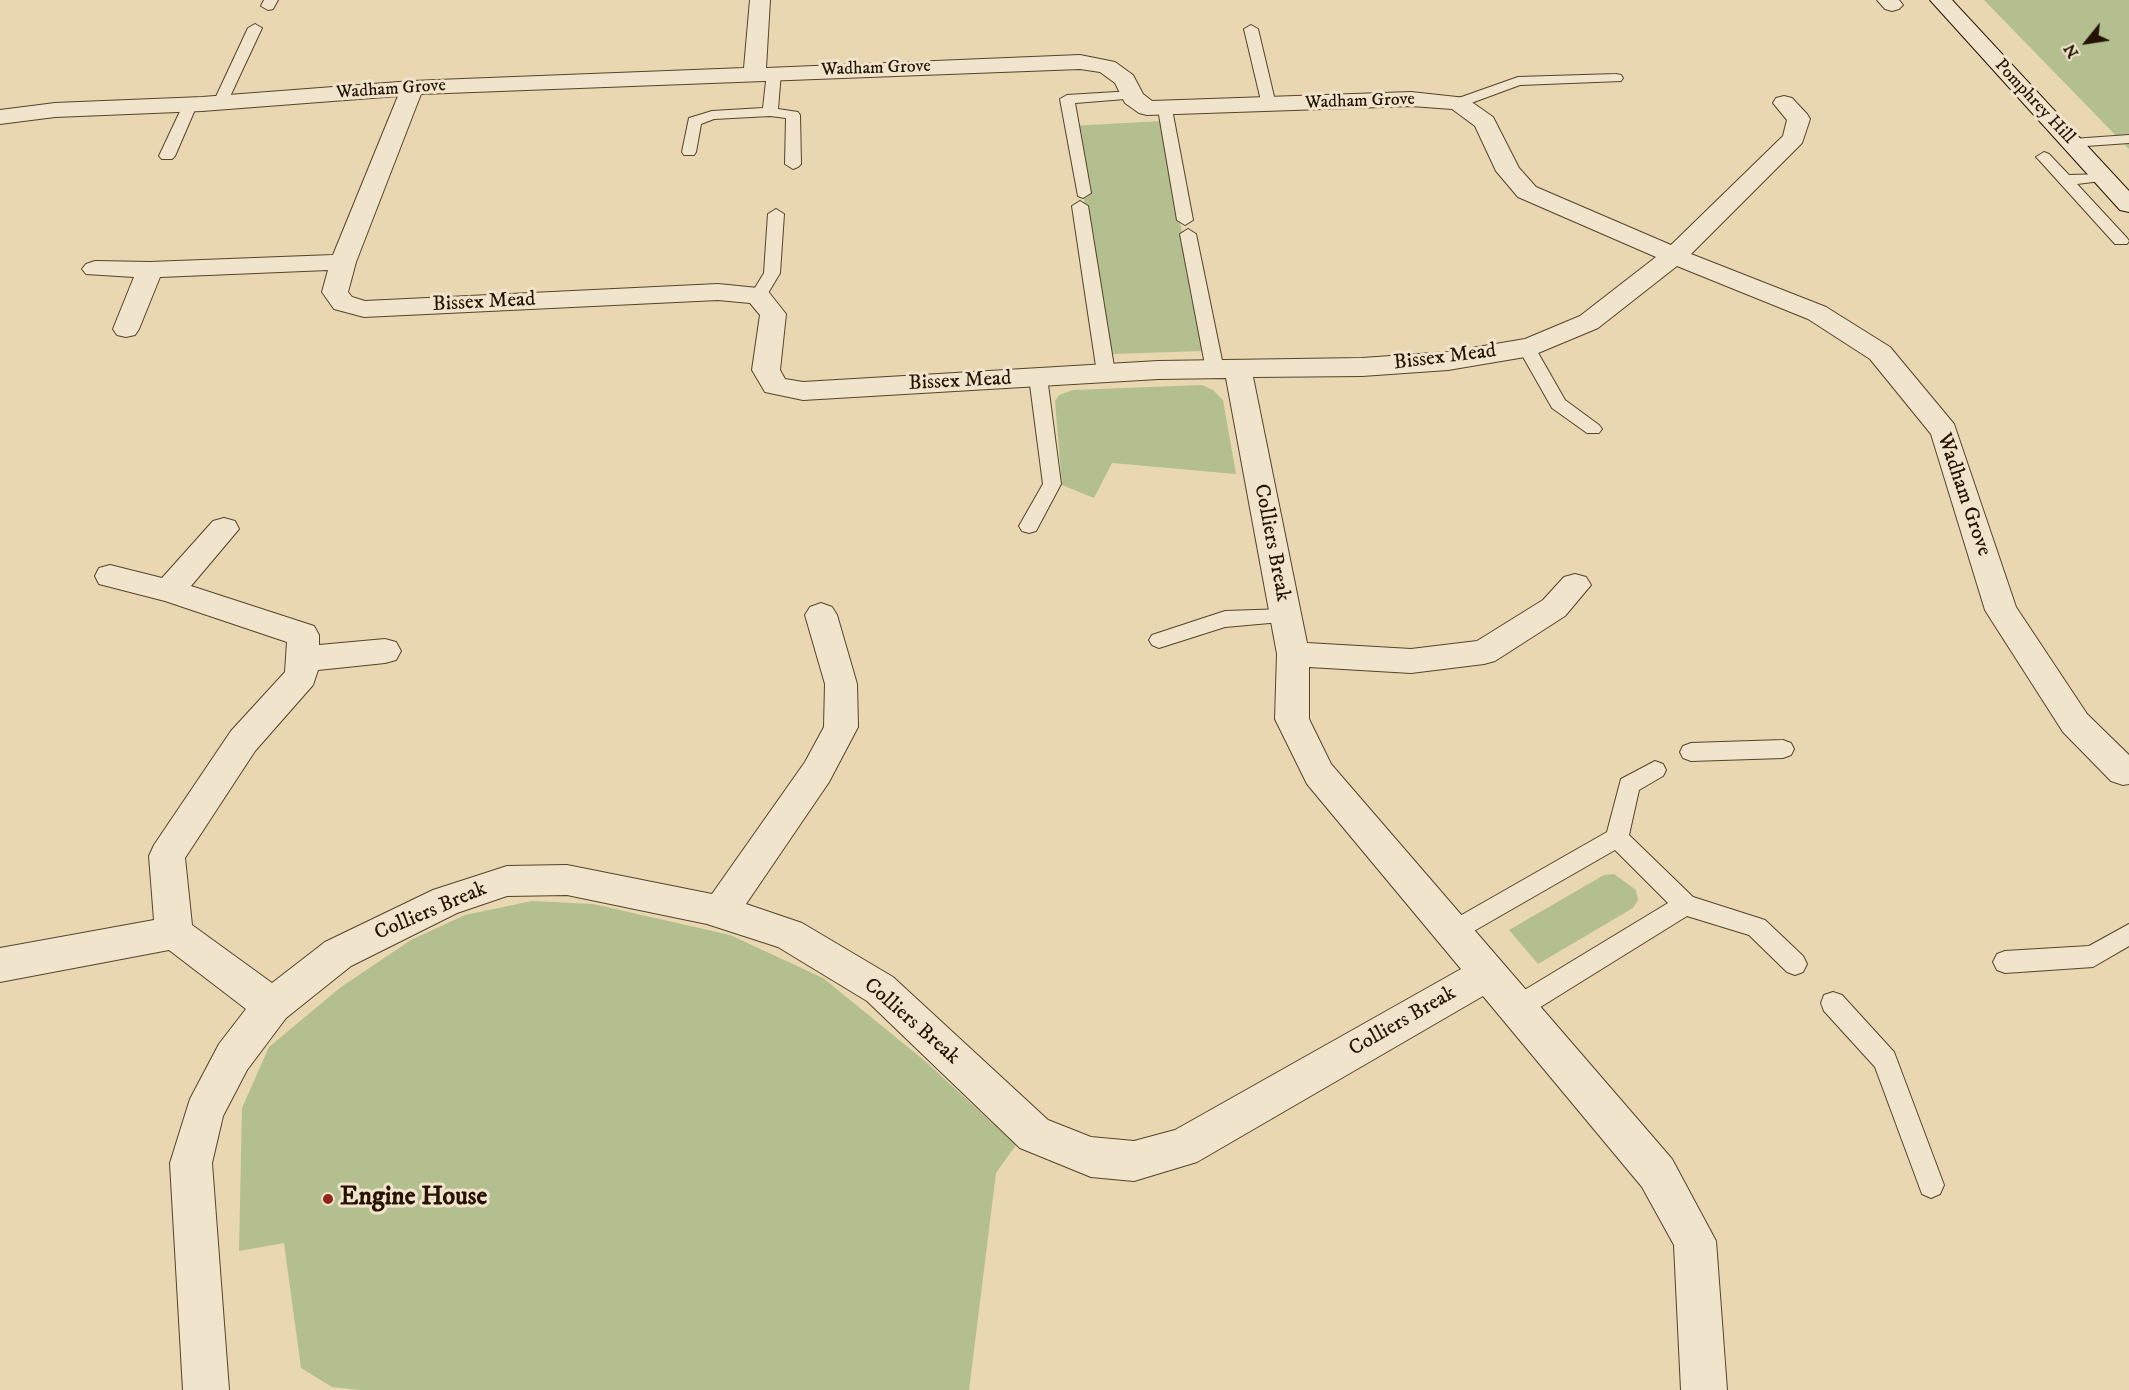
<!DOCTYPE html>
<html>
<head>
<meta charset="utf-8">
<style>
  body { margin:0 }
  #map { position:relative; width:2129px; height:1390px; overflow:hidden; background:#e8d7b0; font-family:"IM FELL DW Pica",serif }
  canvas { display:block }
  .north { position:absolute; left:2057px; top:12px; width:60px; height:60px; -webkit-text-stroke:4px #f0e5cc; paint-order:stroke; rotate:240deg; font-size:16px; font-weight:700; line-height:24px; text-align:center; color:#251200 }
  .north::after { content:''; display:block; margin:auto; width:21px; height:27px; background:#251200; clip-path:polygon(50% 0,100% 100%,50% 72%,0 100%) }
</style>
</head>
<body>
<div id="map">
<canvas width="2129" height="1390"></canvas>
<div class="north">N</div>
</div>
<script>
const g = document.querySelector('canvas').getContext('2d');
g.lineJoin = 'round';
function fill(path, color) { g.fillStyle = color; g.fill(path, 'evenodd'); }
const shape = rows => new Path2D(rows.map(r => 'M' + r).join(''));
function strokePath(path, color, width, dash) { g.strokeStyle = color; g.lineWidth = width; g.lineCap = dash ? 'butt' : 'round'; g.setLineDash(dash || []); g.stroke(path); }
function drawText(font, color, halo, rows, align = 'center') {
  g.font = font + ' "IM FELL DW Pica",serif'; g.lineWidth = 6; g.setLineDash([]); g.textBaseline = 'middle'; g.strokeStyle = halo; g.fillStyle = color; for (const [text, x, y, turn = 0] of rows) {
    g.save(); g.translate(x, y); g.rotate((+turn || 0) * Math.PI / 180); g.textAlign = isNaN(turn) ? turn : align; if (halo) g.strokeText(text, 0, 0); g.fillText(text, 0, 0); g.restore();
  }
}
fill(shape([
  [1984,0,2129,0,2129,149],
  [1162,121,1203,351,1111,354,1071,126],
  [1202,385,1213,390,1223,400,1236,474,1112,463,1094,498,1062,485,1055,401,1059,395,1073,390],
  [1614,874,1636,890,1638,900,1633,908,1538,964,1509,930,1604,875],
  [532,901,593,904,730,935,823,978,925,1061,1016,1145,996,1173,969,1390,361,1390,332,1387,301,1368,284,1243,239,1251,242,1108,269,1047,341,987,411,940,465,915]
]), '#b3bf8e');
const lane = shape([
  [264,0,278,0,273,9,268,10,261,6,264,0],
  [255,24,262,28,227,103,220,107,215,106,213,103,248,28,255,24],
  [1251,25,1258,29,1276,105,1269,109,1262,105,1244,29,1251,25],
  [774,68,781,72,778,109,798,112,800,115,801,164,798,167,793,169,785,164,786,118,770,116,714,119,701,124,696,152,694,155,684,155,682,152,689,118,712,111,763,108,767,72,774,68],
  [1616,74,1621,75,1623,78,1621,81,1520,85,1463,106,1458,107,1451,103,1453,100,1518,77,1616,74],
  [1133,91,1140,95,1138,98,1075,103,1091,193,1083,198,1078,196,1060,99,1067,95,1133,91],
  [190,101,197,105,175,156,172,159,162,159,159,156,183,105,190,101],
  [1165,105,1172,109,1193,220,1185,225,1177,220,1158,109,1165,105],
  [2129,135,2129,143,2072,147,2065,143,2072,139,2129,135],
  [2044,152,2049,154,2069,175,2109,174,2112,177,2109,180,2077,184,2127,238,2129,241,2127,244,2115,244,2039,160,2036,157,2044,152],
  [1080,201,1088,206,1115,373,1112,377,1106,379,1100,377,1097,373,1072,206,1080,201],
  [776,209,784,214,780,273,764,300,758,301,750,296,764,273,768,214,776,209],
  [1188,229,1196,234,1224,370,1221,374,1215,376,1209,374,1206,370,1180,234,1188,229],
  [1527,343,1533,344,1565,400,1599,425,1602,429,1599,433,1587,433,1552,408,1518,348,1521,344,1527,343],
  [1038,371,1044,373,1047,377,1061,484,1036,531,1029,533,1022,531,1019,526,1043,484,1029,377,1032,373,1038,371],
  [1285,609,1292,611,1295,616,1292,621,1225,627,1159,648,1152,645,1149,640,1152,635,1225,611,1285,609],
  [1783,740,1791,743,1794,749,1791,755,1783,758,1691,761,1683,758,1680,752,1683,746,1691,743,1783,740],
  [1655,761,1663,764,1666,770,1663,776,1639,790,1629,835,1693,897,1765,920,1803,956,1807,964,1803,972,1795,975,1787,972,1749,935,1687,916,1526,1016,1517,1019,1508,1016,1505,1008,1508,1000,1668,903,1615,850,1460,939,1452,942,1444,939,1440,932,1444,925,1607,832,1621,779,1655,761],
  [2129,924,2129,946,2093,967,2005,973,1997,970,1993,962,1997,954,2005,951,2089,946,2129,924],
  [1833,992,1842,995,1894,1052,1944,1185,1940,1194,1931,1198,1922,1194,1875,1067,1824,1011,1821,1003,1824,995,1833,992]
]);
const street = shape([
  [750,0,770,0,766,68,1080,55,1115,62,1133,75,1143,94,1152,101,1411,92,1466,98,1493,117,1519,168,1536,187,1671,245,1783,136,1787,120,1773,103,1776,98,1784,96,1792,98,1807,114,1810,119,1802,143,1691,254,1826,307,1890,347,1954,424,2016,607,2087,714,2129,755,2129,784,2123,785,2111,781,2063,732,1990,618,1985,610,1931,434,1870,359,1808,319,1677,266,1598,328,1531,356,1448,370,1362,376,1253,377,1307,643,1411,649,1477,641,1543,600,1564,577,1575,574,1586,577,1591,585,1565,616,1495,661,1484,664,1411,673,1309,667,1309,719,1331,764,1672,1159,1716,1241,1727,1390,1681,1390,1674,1245,1642,1187,1483,996,1197,1162,1134,1181,1091,1177,1020,1148,867,1001,778,947,707,924,567,895,507,896,457,913,351,966,286,1018,247,1070,223,1116,212,1163,229,1390,183,1390,170,1163,190,1099,219,1044,246,1009,169,950,0,982,0,948,154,920,149,856,154,845,231,731,285,672,287,642,165,601,99,584,95,576,99,568,110,565,162,578,213,521,224,518,235,521,239,529,191,586,314,626,319,635,319,645,385,639,396,642,401,651,396,660,385,663,318,670,313,685,255,751,185,858,192,925,272,983,325,942,433,890,507,866,567,865,712,894,805,762,824,727,825,684,805,615,810,607,821,603,832,607,837,615,857,684,858,727,829,782,746,904,802,923,893,977,1048,1120,1091,1137,1134,1141,1175,1130,1461,969,1307,784,1275,719,1277,654,1226,378,1158,379,803,400,765,392,752,370,760,315,750,303,718,300,364,317,334,309,322,292,328,270,160,277,139,329,135,335,126,337,117,335,113,329,134,277,86,274,82,269,86,264,95,261,150,262,333,255,398,96,202,111,55,117,0,124,0,110,55,103,202,97,412,81,744,68,750,0],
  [1080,69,1100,72,1115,83,1125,103,1139,113,1147,115,1411,106,1452,109,1475,126,1496,171,1518,197,1656,257,1580,316,1525,339,1448,352,1362,358,1158,361,803,382,785,379,780,370,786,314,767,290,758,288,718,284,365,301,352,297,348,292,356,262,421,94,1080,69],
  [1877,0,1899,0,1903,5,1899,9,1892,11,1885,9,1877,0]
]);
const secondary = shape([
  [1930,0,1952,0,2129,191,2129,212,2120,210,1930,0]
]);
strokePath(lane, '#56432c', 2);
strokePath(street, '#56432c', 2);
strokePath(secondary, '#251200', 2);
fill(lane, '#f0e5cc');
fill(street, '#f0e5cc');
fill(secondary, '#f0e5cc');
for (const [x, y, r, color] of [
  [328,1199,6,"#8f2418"]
]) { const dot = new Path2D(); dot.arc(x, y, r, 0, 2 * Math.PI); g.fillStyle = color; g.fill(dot); strokePath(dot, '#f0e5cc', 2); }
drawText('18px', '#251200', '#f0e5cc', [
  ["Wadham Grove",876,69,-2],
  ["Wadham Grove",391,90,-4],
  ["Wadham Grove",1360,102,-2],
  ["Pomphrey Hill",2034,102,47]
]);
drawText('21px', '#251200', '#f0e5cc', [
  ["Bissex Mead",484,303,-3],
  ["Bissex Mead",1445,358,-7],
  ["Bissex Mead",960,382,-3],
  ["Wadham Grove",1963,495,71],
  ["Colliers Break",1271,543,79],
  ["Colliers Break",431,912,-23],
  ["Colliers Break",911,1022,41],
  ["Colliers Break",1403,1022,-30]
]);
drawText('bold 26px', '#251200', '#f0e5cc', [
  ["Engine House",340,1199]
], 'left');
</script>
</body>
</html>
